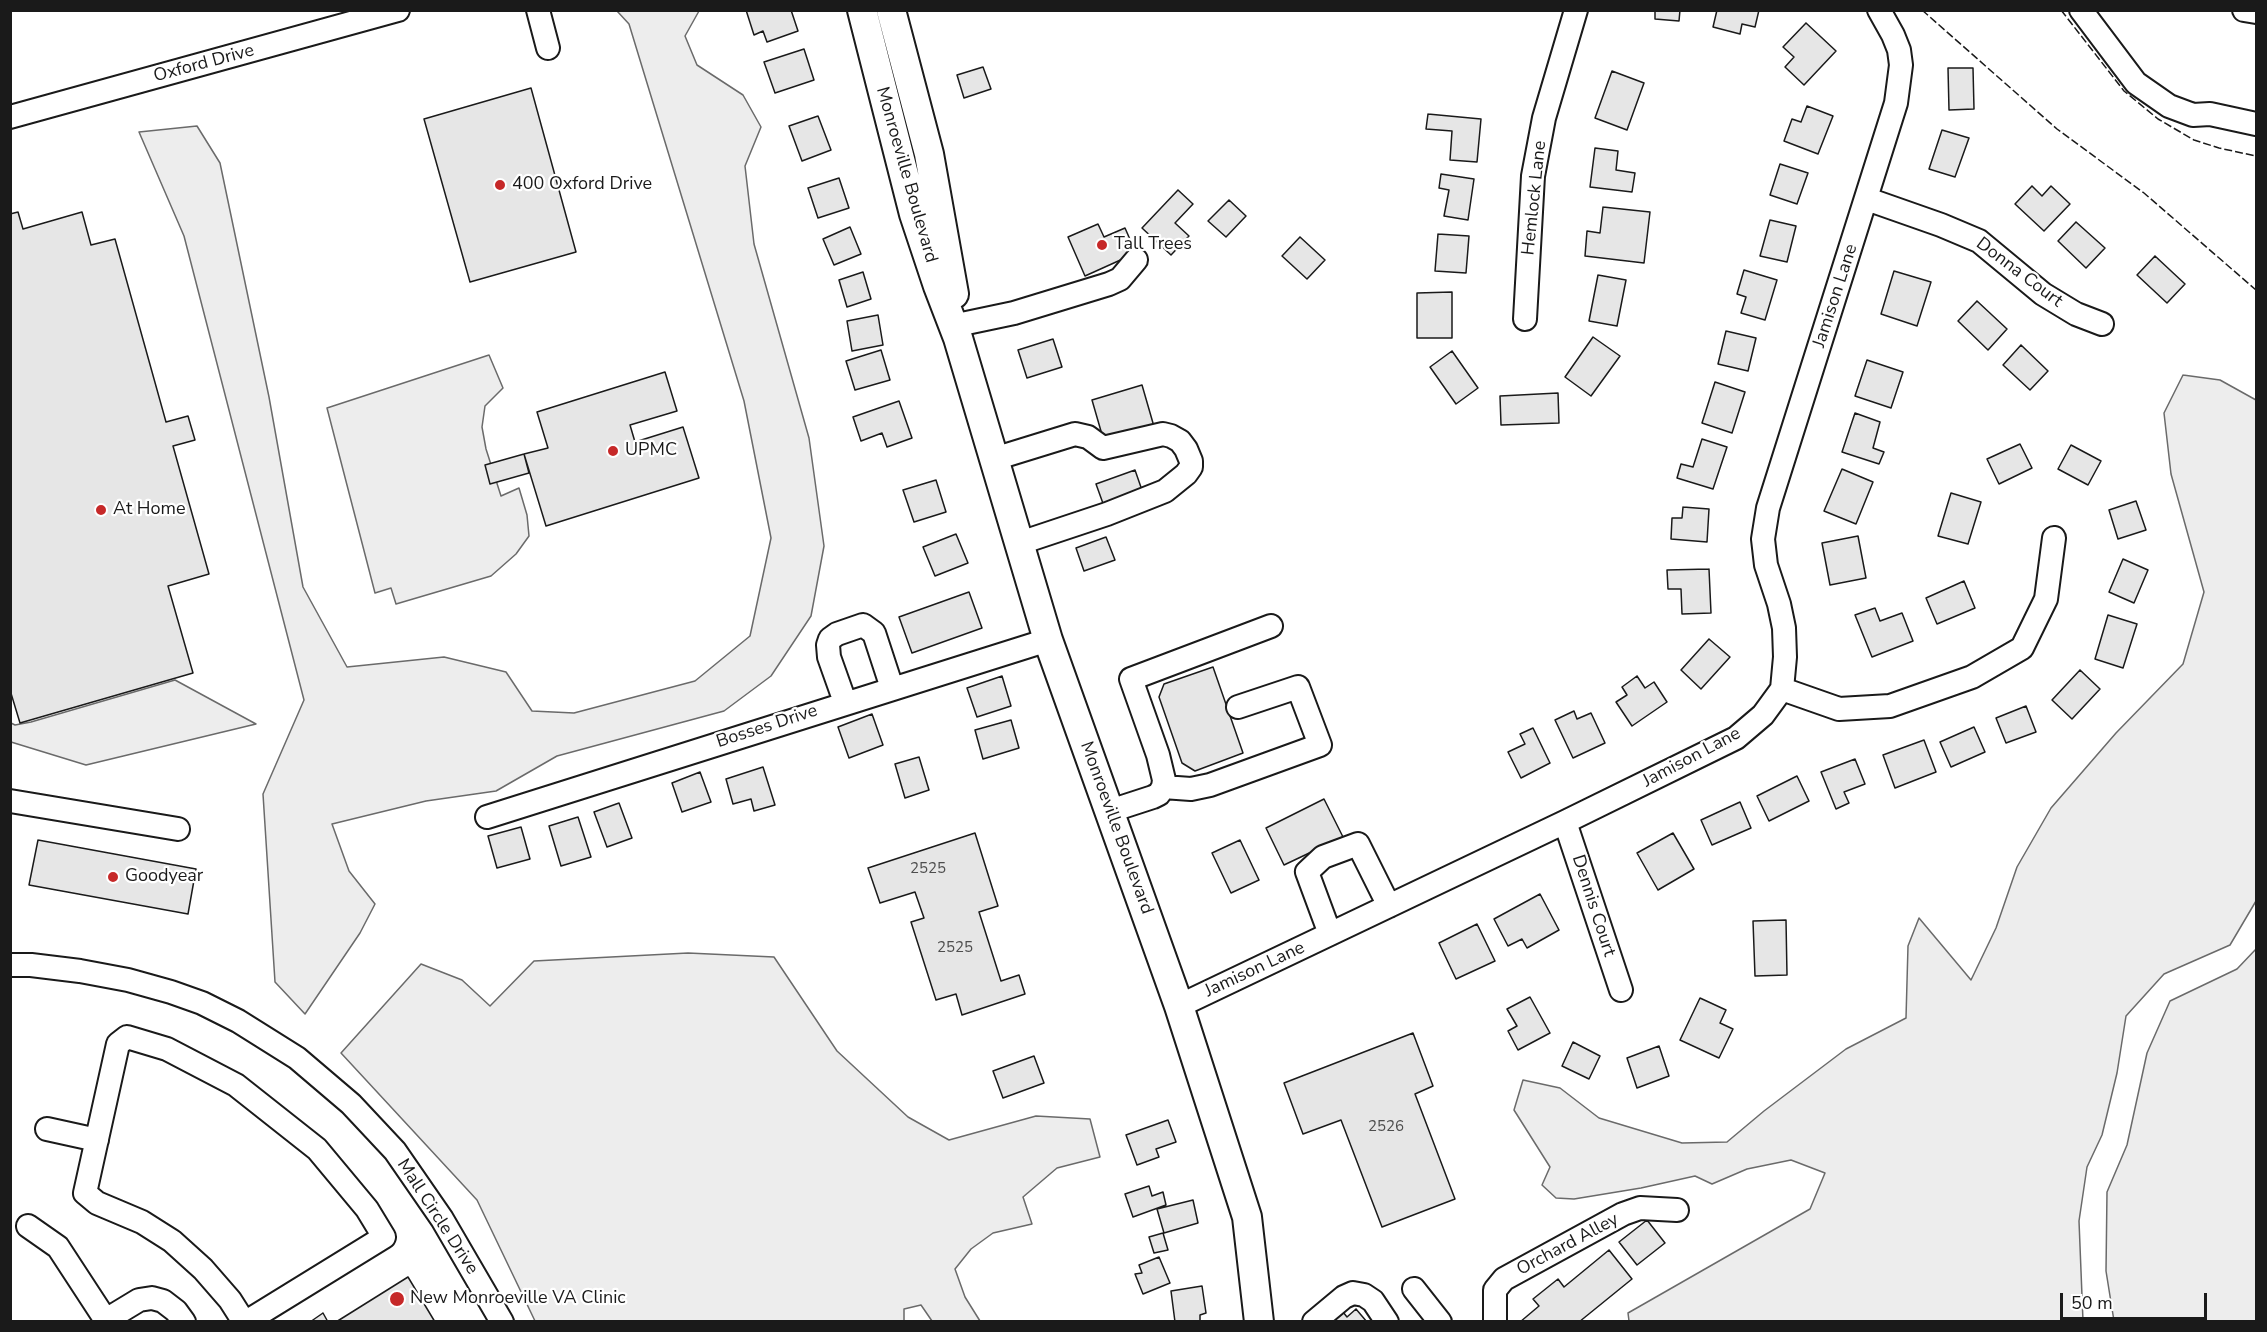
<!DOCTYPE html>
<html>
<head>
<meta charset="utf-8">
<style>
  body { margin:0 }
  #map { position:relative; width:2267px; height:1332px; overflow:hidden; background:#fff; font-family:"Nunito Sans",sans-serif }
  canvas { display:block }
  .frame { position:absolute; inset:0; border:12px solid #1a1a1a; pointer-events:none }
  .scale { position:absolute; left:2060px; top:1293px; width:147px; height:27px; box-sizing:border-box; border:3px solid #1a1a1a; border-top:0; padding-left:8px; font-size:18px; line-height:21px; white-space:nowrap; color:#1a1a1a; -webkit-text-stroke:4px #fff; paint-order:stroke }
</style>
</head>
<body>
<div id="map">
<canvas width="2267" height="1332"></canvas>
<div class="frame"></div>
<div class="scale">50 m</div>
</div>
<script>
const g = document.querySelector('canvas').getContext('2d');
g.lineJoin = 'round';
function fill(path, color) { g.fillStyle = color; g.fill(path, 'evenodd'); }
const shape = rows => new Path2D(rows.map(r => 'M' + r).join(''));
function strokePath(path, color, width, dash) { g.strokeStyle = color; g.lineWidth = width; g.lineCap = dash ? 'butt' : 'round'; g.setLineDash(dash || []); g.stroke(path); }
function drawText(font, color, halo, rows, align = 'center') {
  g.font = font + ' "Nunito Sans",sans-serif'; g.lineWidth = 4.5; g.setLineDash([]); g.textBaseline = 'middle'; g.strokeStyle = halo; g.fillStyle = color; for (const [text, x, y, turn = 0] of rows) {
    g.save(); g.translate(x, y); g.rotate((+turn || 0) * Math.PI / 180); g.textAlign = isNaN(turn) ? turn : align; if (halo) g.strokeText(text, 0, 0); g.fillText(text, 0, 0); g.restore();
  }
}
const built = shape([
  [617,11,699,11,685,36,697,65,743,95,761,127,745,166,754,244,809,438,824,546,811,616,771,676,724,711,557,756,496,791,426,801,332,824,349,871,375,904,360,933,305,1014,275,982,263,794,304,700,184,236,139,132,197,126,220,163,269,397,303,587,347,667,444,657,506,672,532,711,574,713,695,681,750,636,771,538,744,401,629,24,617,11],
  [489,355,503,388,485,406,482,427,486,449,501,496,519,488,527,515,529,536,516,554,491,576,396,604,391,588,375,593,327,408,489,355],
  [2183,375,2220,380,2256,400,2256,901,2230,945,2164,974,2126,1016,2117,1073,2102,1135,2087,1167,2079,1221,2083,1321,1629,1321,1628,1313,1810,1209,1825,1173,1791,1160,1747,1169,1712,1184,1695,1176,1641,1188,1574,1199,1556,1198,1542,1185,1550,1167,1514,1110,1523,1080,1560,1088,1599,1118,1682,1143,1727,1142,1764,1111,1846,1049,1906,1018,1908,946,1919,918,1971,980,1996,928,2017,867,2051,808,2116,733,2183,664,2204,592,2171,474,2164,413,2183,375],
  [175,680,256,724,86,765,11,742,11,723,15,725,31,722,175,680],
  [2256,949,2256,1321,2114,1321,2106,1271,2107,1192,2127,1145,2147,1053,2170,1001,2237,969,2256,949],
  [688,953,774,957,837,1051,908,1117,949,1140,1036,1116,1090,1119,1100,1157,1057,1168,1023,1197,1032,1224,993,1233,971,1249,955,1269,965,1297,980,1321,932,1321,921,1305,904,1309,904,1322,535,1321,477,1200,341,1053,421,964,462,980,490,1006,534,961,688,953]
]);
fill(built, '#ededed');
strokePath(built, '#6a6a6a', 1.5);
const building = shape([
  [746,10,791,10,798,31,767,42,763,31,754,35,746,10],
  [1655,10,1680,10,1679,21,1655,19,1655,10],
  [1717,10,1759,10,1755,27,1742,24,1740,34,1713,27,1717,10],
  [1806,23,1836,51,1804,85,1785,67,1794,57,1783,47,1806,23],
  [804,49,814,80,775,93,764,62,804,49],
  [983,67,991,89,964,98,957,75,983,67],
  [1948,68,1973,68,1974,109,1949,110,1948,68],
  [1612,71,1644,83,1627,130,1595,118,1612,71],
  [531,88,576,252,470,282,424,119,531,88],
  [1807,106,1833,116,1818,154,1784,141,1792,119,1801,122,1807,106],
  [1428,114,1481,119,1477,162,1450,160,1452,131,1426,129,1428,114],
  [818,116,831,150,802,161,789,126,818,116],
  [1942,130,1969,138,1955,177,1929,169,1942,130],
  [1595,148,1618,151,1616,170,1635,173,1632,192,1590,187,1595,148],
  [1780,164,1808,173,1797,204,1770,195,1780,164],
  [1441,174,1474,179,1468,220,1444,216,1449,190,1439,188,1441,174],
  [839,178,849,208,818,218,808,188,839,178],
  [2032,186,2042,196,2051,186,2070,204,2044,231,2015,204,2032,186],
  [1178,190,1193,204,1175,223,1189,236,1171,255,1142,228,1178,190],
  [1229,200,1246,216,1226,237,1208,221,1229,200],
  [1603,207,1650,212,1644,263,1585,256,1587,231,1600,233,1603,207],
  [18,212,23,229,82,212,91,245,115,239,166,422,188,416,195,440,173,446,209,574,168,586,193,673,20,723,10,690,10,214,18,212],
  [1770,220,1796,226,1787,262,1760,256,1770,220],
  [2076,222,2105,248,2086,268,2058,241,2076,222],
  [1098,224,1104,237,1125,228,1136,253,1085,276,1068,237,1098,224],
  [850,227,861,254,834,265,823,239,850,227],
  [1438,234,1469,236,1466,273,1435,271,1438,234],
  [1300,237,1325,260,1307,279,1282,256,1300,237],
  [2155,256,2185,284,2167,303,2137,275,2155,256],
  [1744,270,1777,280,1765,320,1741,313,1746,297,1737,294,1744,270],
  [1894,271,1931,282,1917,326,1881,314,1894,271],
  [863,272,871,299,847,307,839,280,863,272],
  [1598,275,1626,280,1617,326,1589,321,1598,275],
  [1452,292,1452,338,1417,338,1417,293,1452,292],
  [1977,301,2007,329,1988,350,1958,321,1977,301],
  [878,315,883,345,852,351,847,321,878,315],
  [1726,331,1756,338,1748,371,1718,364,1726,331],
  [1593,337,1620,356,1591,396,1565,377,1593,337],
  [1053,339,1062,367,1027,378,1018,350,1053,339],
  [2021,345,2048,371,2030,390,2003,365,2021,345],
  [881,350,890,380,855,390,846,361,881,350],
  [1452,351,1478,388,1456,404,1430,367,1452,351],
  [1867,360,1903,372,1891,408,1855,396,1867,360],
  [665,372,677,411,630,425,635,442,683,427,699,478,546,526,524,454,548,448,537,412,665,372],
  [1715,382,1745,392,1732,433,1702,423,1715,382],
  [1142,385,1155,430,1105,445,1092,400,1142,385],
  [1558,393,1559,423,1501,425,1500,396,1558,393],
  [899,401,912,438,887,447,882,433,861,441,853,417,899,401],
  [1855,413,1880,422,1873,448,1884,452,1879,464,1842,452,1855,413],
  [1702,439,1727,447,1713,489,1677,478,1681,464,1693,467,1702,439],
  [2020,444,2032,468,1999,484,1987,459,2020,444],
  [2071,445,2101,461,2088,485,2058,469,2071,445],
  [524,454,529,473,490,484,485,465,524,454],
  [1842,469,1873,482,1856,524,1824,511,1842,469],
  [1135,470,1144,496,1105,509,1096,484,1135,470],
  [936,480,946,512,914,522,903,490,936,480],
  [1951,493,1981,502,1968,544,1938,536,1951,493],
  [2136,501,2146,530,2118,539,2109,510,2136,501],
  [1683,507,1709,509,1707,542,1671,539,1672,518,1682,518,1683,507],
  [956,534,968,563,935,576,923,547,956,534],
  [1858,536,1866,578,1830,585,1822,543,1858,536],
  [1106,537,1115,560,1084,571,1076,548,1106,537],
  [2123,559,2148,570,2134,603,2109,592,2123,559],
  [1709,569,1711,613,1682,614,1681,589,1668,589,1667,570,1709,569],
  [1964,581,1975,608,1937,624,1926,598,1964,581],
  [969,592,982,628,912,653,899,617,969,592],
  [1875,608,1880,621,1902,613,1913,641,1872,657,1855,615,1875,608],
  [2108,615,2137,624,2123,668,2095,659,2108,615],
  [1709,639,1730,657,1701,689,1681,670,1709,639],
  [1213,667,1243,753,1195,771,1182,763,1159,697,1164,684,1213,667],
  [2080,670,2100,689,2072,719,2052,700,2080,670],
  [1002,676,1011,706,977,717,967,688,1002,676],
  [1637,676,1645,688,1654,682,1667,702,1632,726,1616,702,1627,695,1622,687,1637,676],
  [2026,706,2036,732,2006,743,1996,718,2026,706],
  [1574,711,1577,719,1591,713,1605,743,1573,758,1555,720,1574,711],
  [872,714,883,745,849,758,838,727,872,714],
  [1011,720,1019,748,983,759,975,730,1011,720],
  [1974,727,1985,752,1951,767,1940,742,1974,727],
  [1533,728,1550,763,1521,778,1508,752,1525,744,1520,734,1533,728],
  [1924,740,1936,772,1895,788,1883,755,1924,740],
  [919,757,929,790,905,798,895,764,919,757],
  [1855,759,1865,784,1844,792,1849,803,1836,809,1821,772,1855,759],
  [763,767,775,805,754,811,751,799,733,804,726,779,763,767],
  [700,772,711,802,682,812,672,783,700,772],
  [1797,776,1809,801,1769,821,1757,796,1797,776],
  [1324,799,1343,837,1284,865,1266,828,1324,799],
  [1740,802,1751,828,1712,845,1701,820,1740,802],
  [619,803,632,838,607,847,594,812,619,803],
  [578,817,591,857,561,866,549,826,578,817],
  [521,827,530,859,497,868,488,836,521,827],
  [975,833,998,906,979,912,1001,981,1019,975,1025,994,962,1015,956,994,936,1000,911,922,924,918,915,892,880,903,868,868,975,833],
  [1673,833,1694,869,1658,890,1637,853,1673,833],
  [38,840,196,869,188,914,29,885,38,840],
  [1240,840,1259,880,1231,893,1212,853,1240,840],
  [1540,894,1559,930,1527,948,1522,939,1508,946,1494,919,1540,894],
  [1786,920,1787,975,1755,976,1753,921,1786,920],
  [1477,924,1495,961,1456,979,1439,943,1477,924],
  [1530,997,1550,1033,1518,1050,1508,1031,1517,1026,1507,1009,1530,997],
  [1700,998,1726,1010,1720,1023,1733,1029,1719,1058,1680,1040,1700,998],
  [1413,1033,1433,1086,1415,1094,1455,1199,1382,1227,1341,1120,1303,1134,1284,1083,1413,1033],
  [1573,1042,1600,1056,1589,1079,1562,1066,1573,1042],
  [1659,1046,1669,1076,1637,1088,1627,1058,1659,1046],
  [1034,1056,1044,1083,1003,1098,993,1071,1034,1056],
  [1168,1120,1176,1142,1156,1149,1159,1157,1137,1165,1126,1135,1168,1120],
  [1149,1186,1152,1196,1163,1192,1166,1205,1133,1217,1125,1194,1149,1186],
  [1193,1200,1198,1223,1164,1233,1157,1209,1193,1200],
  [1647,1220,1665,1243,1637,1265,1619,1242,1647,1220],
  [1163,1233,1168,1250,1154,1253,1149,1237,1163,1233],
  [1609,1250,1632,1279,1579,1322,1520,1322,1539,1306,1533,1299,1558,1279,1564,1287,1609,1250],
  [1159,1257,1170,1283,1143,1294,1135,1274,1142,1273,1139,1265,1159,1257],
  [408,1277,435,1322,336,1322,408,1277],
  [1202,1286,1206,1313,1200,1315,1200,1322,1175,1322,1171,1291,1202,1286],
  [1356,1309,1367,1322,1332,1322,1343,1312,1347,1317,1356,1309],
  [323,1313,328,1322,310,1322,323,1313]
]);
fill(building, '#e6e6e6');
strokePath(building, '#1a1a1a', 1.5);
const minor = shape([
  [538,10,548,48],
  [2081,10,2136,83,2169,106,2193,115,2210,114,2256,124],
  [2244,10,2256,12],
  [10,117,398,10],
  [1867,199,1941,225,1979,241,2043,294,2076,314,2102,324],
  [1525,319,1533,176,1544,118,1576,10],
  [957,325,1014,313,1109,284,1120,279,1136,260],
  [994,459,1075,434,1088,437,1103,448,1163,434,1171,436,1180,441,1186,449,1191,461,1191,467,1186,474,1165,491,1107,514,1020,543],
  [1782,689,1839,709,1890,706,1972,677,2022,648,2046,599,2054,538],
  [845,702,829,657,828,645,830,639,837,634,863,625,874,633,892,688],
  [1163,787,1191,789,1210,785,1320,745,1298,687,1238,707],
  [10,801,178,829],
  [1110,811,1153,797,1159,794,1163,787,1164,780,1158,755,1131,679,1271,626],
  [487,817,1048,640],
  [1565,822,1621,990],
  [1330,934,1307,872,1323,857,1358,844,1389,906],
  [10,965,31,965,80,971,128,980,171,992,202,1003,238,1021,297,1058,351,1104,395,1151,442,1219,502,1322],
  [1179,1006,1565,822,1736,738,1763,715,1782,689,1785,657,1784,628,1779,604,1766,565,1763,539,1768,508,1896,103,1901,65,1899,50,1893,35,1879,10],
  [47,1129,97,1140],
  [28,1226,58,1247,107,1322],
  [1414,1289,1440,1322],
  [106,1320,139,1300,152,1298,163,1301,176,1311,184,1322],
  [244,1322,230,1300,203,1269,172,1241,142,1222,97,1203,85,1193,118,1044,127,1037,167,1049,236,1085,317,1149,367,1209,384,1237,246,1322],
  [1314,1322,1344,1297,1353,1293,1364,1295,1373,1301,1387,1322],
  [1495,1322,1495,1290,1504,1279,1623,1214,1640,1208,1677,1210]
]);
const major = shape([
  [862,10,914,214,938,286,958,338,1048,640,1179,1006,1247,1217,1259,1322],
  [891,10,929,154,954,294]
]);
strokePath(minor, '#1a1a1a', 26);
strokePath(major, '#1a1a1a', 32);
strokePath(minor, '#fff', 22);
strokePath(major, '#fff', 28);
strokePath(shape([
  [1922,10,2057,129,2144,193,2256,290],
  [2061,10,2124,91,2158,119,2194,140,2219,148,2256,156]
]), '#1a1a1a', 1.5, [8, 3]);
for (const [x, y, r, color] of [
  [500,185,6,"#c62828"],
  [1102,245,6,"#c62828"],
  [613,451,6,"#c62828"],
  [101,510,6,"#c62828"],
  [113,877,6,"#c62828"],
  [397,1299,8,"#c62828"]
]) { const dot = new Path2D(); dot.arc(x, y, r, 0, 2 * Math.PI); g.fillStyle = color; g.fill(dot); strokePath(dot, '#fff', 2); }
drawText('15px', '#4d4d4d', null, [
  ["2525",928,869],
  ["2525",955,948],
  ["2526",1386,1127]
]);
drawText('18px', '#1a1a1a', '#fff', [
  ["Oxford Drive",204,64,-15],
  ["Monroeville Boulevard",906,175,74],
  ["Hemlock Lane",1535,198,-84],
  ["Donna Court",2019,273,37],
  ["Jamison Lane",1836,296,-72],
  ["Bosses Drive",767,727,-18],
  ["Jamison Lane",1692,758,-28],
  ["Monroeville Boulevard",1116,828,70],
  ["Dennis Court",1593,906,72],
  ["Jamison Lane",1255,970,-25],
  ["Mall Circle Drive",437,1217,57],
  ["Orchard Alley",1568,1245,-28]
]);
drawText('18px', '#1a1a1a', '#fff', [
  ["400 Oxford Drive",512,185],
  ["Tall Trees",1114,245],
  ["UPMC",625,451],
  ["At Home",113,510],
  ["Goodyear",125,877],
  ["New Monroeville VA Clinic",410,1299]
], 'left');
</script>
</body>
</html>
